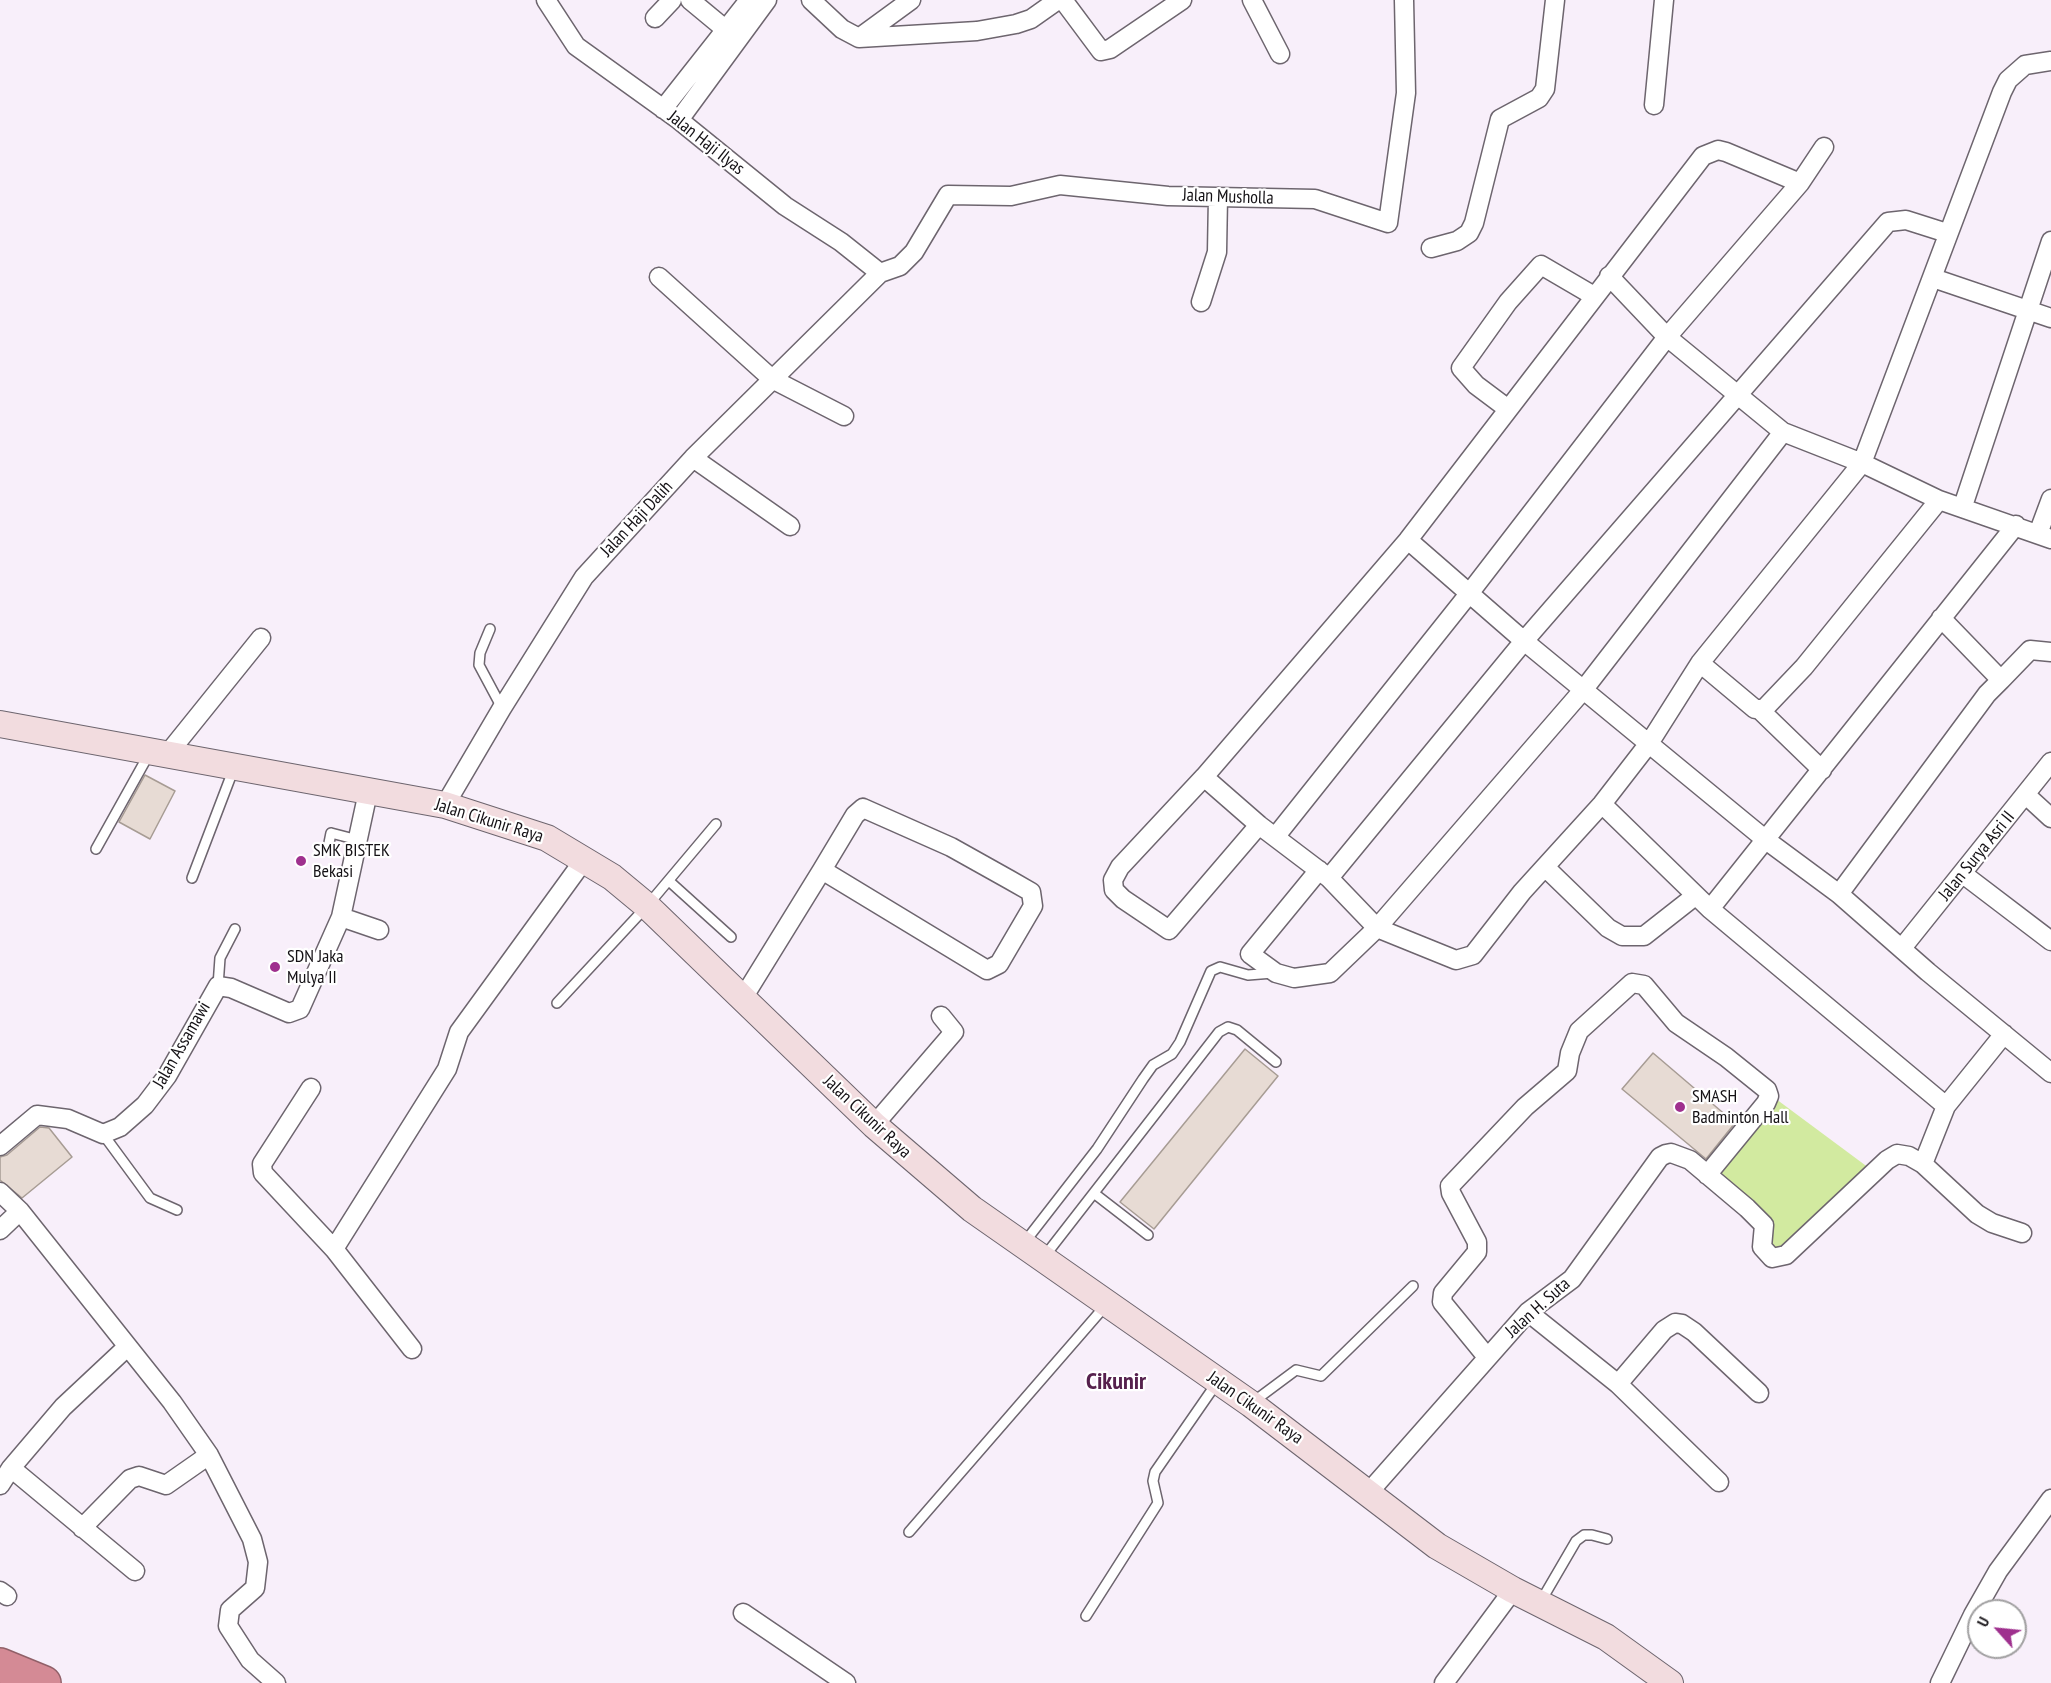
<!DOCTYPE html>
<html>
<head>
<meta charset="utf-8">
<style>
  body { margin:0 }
  #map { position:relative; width:2051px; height:1683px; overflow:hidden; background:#f8effa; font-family:"PT Sans Narrow",sans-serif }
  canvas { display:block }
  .north { position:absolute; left:1967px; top:1599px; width:60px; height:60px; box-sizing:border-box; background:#fff; border:2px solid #a1a0a1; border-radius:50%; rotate:297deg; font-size:16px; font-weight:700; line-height:24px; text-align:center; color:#141115 }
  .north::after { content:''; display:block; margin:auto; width:21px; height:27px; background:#9f308e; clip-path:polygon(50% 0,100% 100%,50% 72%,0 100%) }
</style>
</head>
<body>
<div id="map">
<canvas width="2051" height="1683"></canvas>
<div class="north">U</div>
</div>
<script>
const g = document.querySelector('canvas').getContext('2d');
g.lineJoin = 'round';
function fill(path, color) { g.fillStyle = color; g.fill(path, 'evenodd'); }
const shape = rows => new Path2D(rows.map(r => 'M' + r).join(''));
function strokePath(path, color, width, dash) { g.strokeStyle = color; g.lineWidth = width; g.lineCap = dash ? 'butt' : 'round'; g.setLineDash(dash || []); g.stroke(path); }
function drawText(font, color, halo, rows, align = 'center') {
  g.font = font + ' "PT Sans Narrow",sans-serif'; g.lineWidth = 4.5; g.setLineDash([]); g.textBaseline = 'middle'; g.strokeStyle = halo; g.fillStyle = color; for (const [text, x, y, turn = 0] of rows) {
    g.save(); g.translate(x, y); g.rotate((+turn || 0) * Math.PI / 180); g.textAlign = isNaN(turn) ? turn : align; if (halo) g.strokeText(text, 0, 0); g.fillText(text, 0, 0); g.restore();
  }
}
fill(shape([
  [1776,1099,1869,1168,1780,1252,1768,1242,1717,1172]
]), '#d2eaa0');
const building = shape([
  [145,775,175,791,150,839,119,822,145,775],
  [1245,1049,1278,1076,1154,1229,1120,1202,1245,1049],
  [1653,1053,1735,1123,1706,1159,1622,1089,1653,1053],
  [40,1127,49,1128,72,1157,22,1198,0,1180,0,1157,7,1155,40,1127]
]);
fill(building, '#e7dbd4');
strokePath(building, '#a79c94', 1.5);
const lane = shape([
  [490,629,480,653,479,665,502,708],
  [328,848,331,833,358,840],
  [96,849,149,754],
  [192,878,234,768],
  [669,881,731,937],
  [218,986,220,958,235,929],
  [557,1003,647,906,716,824],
  [103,1134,150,1198,177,1210],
  [1095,1194,1148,1235],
  [1024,1243,1097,1149,1143,1079,1153,1065,1172,1054,1180,1042,1211,971,1220,967,1248,975,1273,973],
  [1044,1257,1219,1032,1228,1027,1237,1030,1276,1062],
  [1253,1402,1296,1370,1321,1376,1413,1286],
  [909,1532,1106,1305],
  [1541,1601,1576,1541,1584,1535,1592,1535,1607,1539],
  [1086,1616,1158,1503,1153,1481,1155,1472,1216,1384]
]);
const street = shape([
  [546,0,576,46,679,120,785,206,841,242,880,273],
  [690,0,725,29],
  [811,0,842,29,859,38,977,31,1016,24,1031,19,1058,0],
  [1063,0,1101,51,1110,49,1182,0],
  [1252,0,1280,54],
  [655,18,672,0],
  [859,38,911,0],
  [1654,105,1664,0],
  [663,109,749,0],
  [679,120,767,0],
  [1431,248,1457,241,1469,233,1474,223,1500,119,1539,98,1545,89,1555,0],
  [1609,276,1667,337,1783,432,1862,463,1939,500,2051,539],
  [659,277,772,379,844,416],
  [1933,278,2051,318],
  [1201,302,1217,252,1218,197],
  [1508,409,1476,385,1461,368,1508,302,1541,265,1594,296],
  [693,458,790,526],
  [1963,506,2051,241],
  [2038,534,2051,499],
  [1408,540,1524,641,1766,840,1839,894,1928,972,2051,1073],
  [1700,663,1755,709,1764,709,1804,667,1939,500],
  [2001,680,2030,650,2051,652],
  [1761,711,1822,770],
  [166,756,261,638],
  [1204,777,1259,825,1329,878,1377,928,1456,960,1473,955,1522,892,1602,804,1650,742,1700,663,1862,463,2002,92,2008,80,2025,65,2051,61],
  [2026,795,2051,818],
  [1602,804,1710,909,1946,1106,2004,1034],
  [445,805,502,708,584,577,693,458,880,273,900,266,914,252,948,195,1011,196,1060,185,1168,196,1315,199,1388,223,1406,93,1404,0],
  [1259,825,1169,930,1123,899,1114,890,1113,880,1120,867,1204,777,1408,540,1703,156,1718,150,1726,152,1800,183],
  [1276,836,1468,595,1667,337,1800,183,1824,147],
  [1545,867,1608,928,1622,936,1644,936,1695,896],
  [1319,870,1250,954,1276,973,1294,978,1330,973,1377,928,1584,689,1783,432],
  [1963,874,2051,941],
  [1329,878,1524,641,1888,222,1906,220,1947,233],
  [1839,894,1987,694,2001,680,1941,618],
  [1710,909,2016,525],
  [341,917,379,930],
  [1902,948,2051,762],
  [743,998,822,870,855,815,863,808,951,847,1010,880,1031,892,1033,906,999,964,987,970,822,870],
  [311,1088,262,1164,263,1173,334,1249,412,1349],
  [874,1125,954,1032,941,1016],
  [0,1146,37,1115,68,1119,103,1134,120,1127,145,1105,167,1076,218,986,231,988,289,1013,300,1009,341,917,368,792],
  [1923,1164,1946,1106],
  [0,1192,20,1211,172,1402,209,1455,252,1539,258,1562,255,1588,230,1610,228,1626,250,1660,276,1683],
  [0,1230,20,1211],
  [334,1249,447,1069,459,1032,584,860],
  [1528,1312,1618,1384,1719,1482],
  [1487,1357,1442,1302,1443,1293,1477,1252,1477,1242,1451,1193,1450,1186,1525,1107,1567,1071,1570,1053,1579,1031,1632,983,1644,985,1676,1023,1726,1057,1767,1090,1769,1096,1766,1103,1707,1175],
  [1618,1384,1664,1330,1675,1323,1682,1324,1694,1332,1759,1393],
  [11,1468,135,1571],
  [0,1485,11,1468,63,1407,126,1348],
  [1369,1492,1528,1312,1572,1279,1660,1157,1666,1154,1671,1153,1690,1160,1747,1208,1764,1225,1762,1247,1772,1258,1786,1255,1887,1160,1897,1154,1909,1156,1923,1164,1977,1214,1992,1223,2022,1233],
  [82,1528,130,1479,139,1476,166,1485,209,1455],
  [0,1591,7,1596],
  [743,1613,846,1683],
  [1444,1683,1513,1590],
  [1940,1683,1973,1615,1998,1571,2051,1499]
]);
const secondary = shape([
  [0,724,445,805,547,838,612,877,647,906,874,1125,972,1209,1251,1404,1437,1546,1513,1590,1606,1637,1670,1683]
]);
const highway = shape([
  [0,1665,44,1683]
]);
strokePath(lane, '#6d656e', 12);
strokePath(street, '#6d656e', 21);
strokePath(secondary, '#6d656e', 28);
strokePath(highway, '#916068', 36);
strokePath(lane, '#fff', 9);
strokePath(street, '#fff', 18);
strokePath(secondary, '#f2dcdf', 26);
strokePath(highway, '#d48a95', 33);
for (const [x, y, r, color] of [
  [301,861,6,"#9f308e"],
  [275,967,6,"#9f308e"],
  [1680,1107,6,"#9f308e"]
]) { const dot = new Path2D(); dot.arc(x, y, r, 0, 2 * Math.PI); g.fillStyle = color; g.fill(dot); strokePath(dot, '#fff', 2); }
drawText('18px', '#141115', '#fff', [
  ["Jalan Haji Ilyas",706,143,38],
  ["Jalan Musholla",1228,197,2],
  ["Jalan Haji Dalih",637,519,-47],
  ["Jalan Cikunir Raya",489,821,17],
  ["Jalan Surya Asri II",1977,856,-51],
  ["Jalan Assamawi",182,1045,-60],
  ["Jalan Cikunir Raya",867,1117,43],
  ["Jalan H. Suta",1538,1308,-42],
  ["Jalan Cikunir Raya",1255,1408,35]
]);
drawText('18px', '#141115', '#fff', [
  ["SMK BISTEK",313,851],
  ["Bekasi",313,872],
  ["SDN Jaka",287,957],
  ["Mulya II",287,978],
  ["SMASH",1692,1097],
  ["Badminton Hall",1692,1118]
], 'left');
drawText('bold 24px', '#56214d', '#fff', [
  ["Cikunir",1116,1382]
]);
</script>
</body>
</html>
